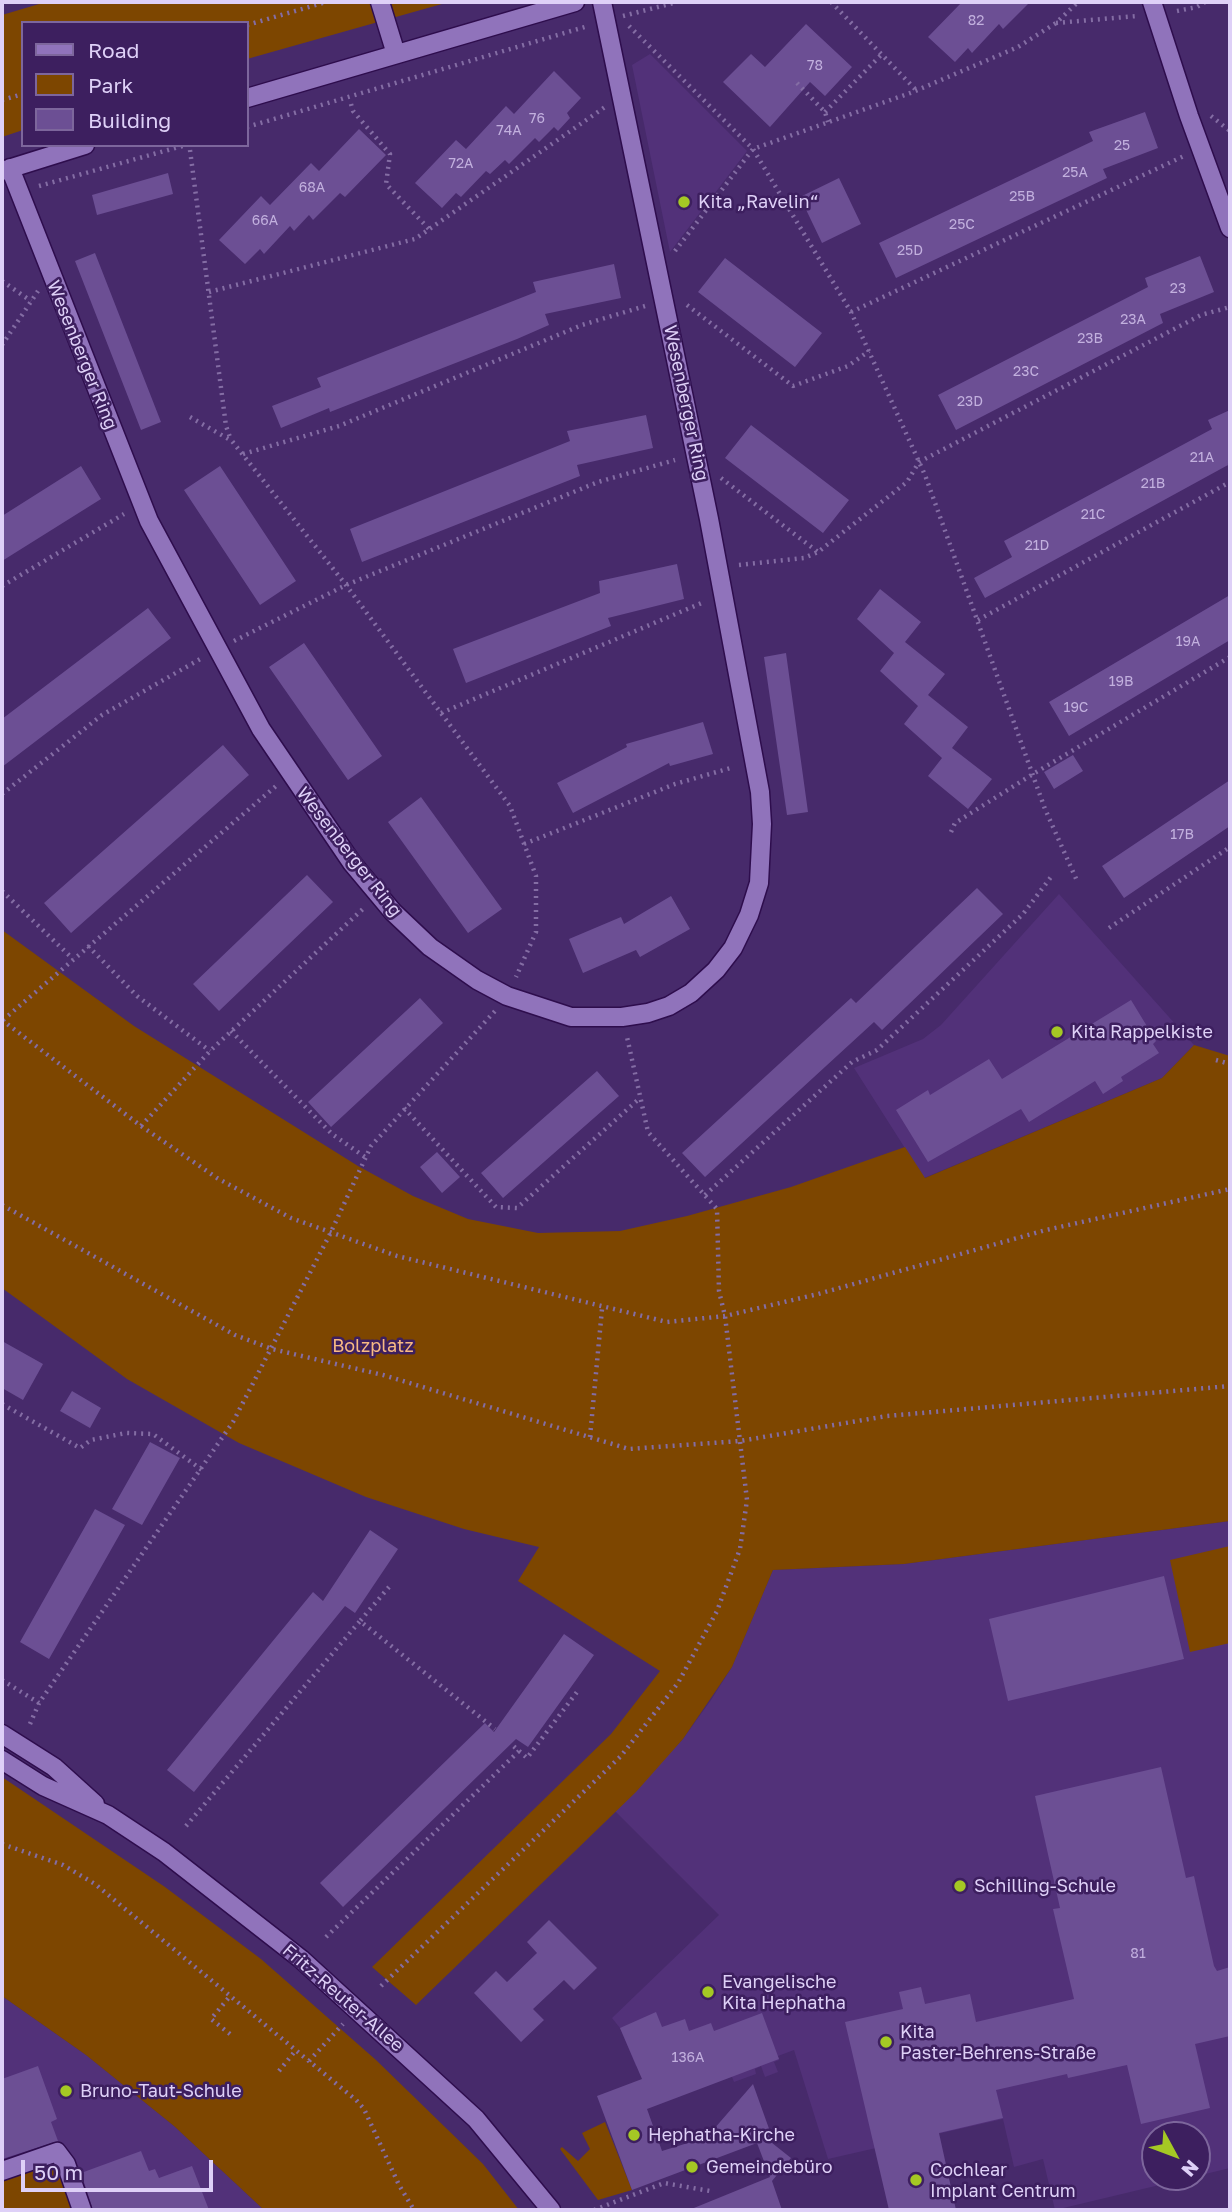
<!DOCTYPE html>
<html>
<head>
<meta charset="utf-8">
<style>
  body { margin:0 }
  #map { position:relative; width:1232px; height:2212px; overflow:hidden; background:#472a6b; font-family:"Golos Text",sans-serif }
  canvas { display:block }
  .frame { position:absolute; inset:0; border:4px solid #ded0f7; pointer-events:none }
  .legend { position:absolute; left:21px; top:21px; width:228px; height:126px; box-sizing:border-box; background:#3d1f5f; border:2px solid #7d669c; margin:0; padding:9px 12px; list-style:none; font-size:21px; color:#ded0f7 }
  .legend li { display:flex; align-items:center; gap:14px; height:35px }
  .legend b { width:35px; border:2px solid #7d669c }
  .north { position:absolute; left:1141px; top:2121px; width:70px; height:70px; box-sizing:border-box; background:#3d1f5f; border:2px solid #7d669c; border-radius:50%; rotate:131deg; font-size:19px; font-weight:700; line-height:28px; text-align:center; color:#ded0f7 }
  .north::after { content:''; display:block; margin:auto; width:24px; height:32px; background:#a5c824; clip-path:polygon(50% 0,100% 100%,50% 72%,0 100%) }
  .scale { position:absolute; left:21px; top:2160px; width:192px; height:32px; box-sizing:border-box; border:4px solid #ded0f7; border-top:0; padding-left:9px; font-size:21px; line-height:24px; white-space:nowrap; color:#ded0f7; -webkit-text-stroke:5px #3d1f5f; paint-order:stroke }
</style>
</head>
<body>
<div id="map">
<canvas width="1232" height="2212"></canvas>
<div class="frame"></div>
<ul class="legend">
<li><b style="height:9px;background:#9073bb"></b>Road</li>
<li><b style="height:19px;background:#7d4600"></b>Park</li>
<li><b style="height:19px;background:#6c4f94"></b>Building</li>
</ul>
<div class="north">N</div>
<div class="scale">50 m</div>
</div>
<script>
const g = document.querySelector('canvas').getContext('2d');
g.lineJoin = 'round';
function fill(path, color) { g.fillStyle = color; g.fill(path, 'evenodd'); }
const shape = rows => new Path2D(rows.map(r => 'M' + r).join(''));
function strokePath(path, color, width, dash) { g.strokeStyle = color; g.lineWidth = width; g.lineCap = dash ? 'butt' : 'round'; g.setLineDash(dash || []); g.stroke(path); }
function drawText(font, color, halo, rows, align = 'center') {
  g.font = font + ' "Golos Text",sans-serif'; g.lineWidth = 5; g.setLineDash([]); g.textBaseline = 'middle'; g.strokeStyle = halo; g.fillStyle = color; for (const [text, x, y, turn = 0] of rows) {
    g.save(); g.translate(x, y); g.rotate((+turn || 0) * Math.PI / 180); g.textAlign = isNaN(turn) ? turn : align; if (halo) g.strokeText(text, 0, 0); g.fillText(text, 0, 0); g.restore();
  }
}
fill(shape([
  [650,54,747,151,670,252,632,65],
  [1059,894,1194,1045,1162,1078,924,1178,854,1068,923,1039,941,1025],
  [1230,1521,1230,2168,1197,2176,1197,2135,1155,2135,1155,2177,1193,2177,1055,2210,1043,2159,1014,2167,1003,2119,828,2159,794,2050,778,2056,779,2060,774,2062,778,2072,765,2077,761,2066,755,2069,756,2074,734,2082,732,2077,645,2062,636,2066,620,2028,612,2018,719,1915,615,1811,683,1739,711,1700,732,1667,773,1570,904,1564],
  [2,1996,86,2055,174,2126,264,2210,2,2210]
]), '#523179');
fill(shape([
  [46,2,449,2,247,59,247,23,23,23,23,130,2,137,2,15],
  [2,930,134,1026,358,1166,413,1196,468,1219,538,1233,620,1231,687,1216,791,1187,905,1147,925,1178,1162,1078,1194,1045,1230,1056,1230,1521,904,1564,773,1570,732,1667,683,1739,636,1792,416,2005,372,1967,611,1734,660,1671,518,1581,539,1547,464,1529,366,1497,239,1443,127,1379,2,1288],
  [1230,1546,1230,1643,1190,1652,1170,1560],
  [2,1777,165,1887,261,1959,376,2060,483,2164,519,2210,264,2210,174,2126,86,2055,2,1996],
  [605,2122,632,2190,598,2200,560,2149,562,2147,578,2161,590,2149,582,2133],
  [50,2163,58,2167,73,2210,2,2210,2,2180]
]), '#7d4600');
fill(shape([
  [962,2,1030,2,1003,29,999,24,972,53,968,48,955,62,928,37],
  [806,24,852,67,825,96,810,82,770,127,723,82,751,54,765,67],
  [554,71,581,98,567,113,570,118,558,131,554,127,539,142,535,138,509,164,505,160,490,174,486,171,461,197,456,193,442,208,415,183,456,140,466,149,506,106,514,114],
  [1145,112,1158,148,1103,169,1107,178,896,278,879,243,1093,141,1089,132],
  [359,129,386,155,345,197,340,193,313,220,309,215,294,231,290,226,264,254,260,249,245,264,219,240,261,196,270,205,311,163,319,171],
  [168,173,173,194,97,215,92,195],
  [839,178,861,224,822,243,800,197],
  [95,253,161,422,141,430,75,261],
  [1200,256,1214,292,1160,314,1163,323,956,430,938,395,1148,287,1145,278],
  [725,258,822,333,795,367,698,292],
  [614,264,621,298,545,314,549,325,517,339,330,412,329,408,281,428,272,406,321,387,317,378,536,292,533,282],
  [1230,410,1230,470,1225,458,1228,465,985,598,974,578,1012,557,1004,541,1212,429,1208,420],
  [646,415,653,448,577,465,580,476,362,562,350,529,570,441,567,431],
  [751,425,849,500,823,533,725,458],
  [81,466,101,499,2,561,2,516],
  [220,466,296,581,260,605,184,490],
  [677,564,684,599,608,618,611,626,466,683,453,649,600,593,599,581],
  [880,589,921,622,905,642,945,674,928,695,968,727,952,748,992,779,968,809,928,776,942,758,904,724,918,706,880,671,894,653,857,619],
  [1230,595,1230,640,1069,736,1049,702],
  [148,608,171,638,2,767,2,719],
  [304,643,382,756,348,780,269,667],
  [786,653,808,812,787,815,764,657],
  [703,722,713,754,670,766,669,763,573,813,557,783,627,747,626,744],
  [223,745,249,775,71,933,44,903],
  [1073,755,1083,771,1054,789,1044,772],
  [1230,780,1230,826,1124,898,1102,866],
  [421,797,502,909,468,933,388,822],
  [307,875,333,902,219,1011,193,984],
  [977,888,1003,914,882,1030,874,1022,705,1177,682,1153,851,998,856,1003],
  [671,896,690,929,640,957,636,950,583,973,569,939,621,917,624,924],
  [420,998,443,1023,331,1127,308,1102],
  [1131,1000,1156,1041,1153,1044,1159,1053,1121,1077,1123,1081,1103,1094,1095,1081,1029,1122,1021,1109,928,1162,896,1110,928,1090,930,1095,989,1059,1002,1079],
  [597,1071,619,1096,503,1198,481,1173],
  [437,1152,460,1177,442,1193,420,1167],
  [2,1341,43,1364,23,1400,2,1388],
  [72,1391,101,1408,90,1428,60,1411],
  [150,1442,180,1458,142,1525,112,1509],
  [95,1509,125,1525,49,1659,20,1642],
  [370,1530,398,1549,355,1613,345,1606,194,1792,167,1770,313,1592,323,1601],
  [1164,1576,1184,1659,1008,1701,989,1619],
  [564,1634,594,1655,528,1747,516,1739,343,1907,320,1883,485,1723,494,1732],
  [1161,1767,1186,1878,1194,1876,1214,1966,1217,1971,1230,1967,1230,2036,1195,2044,1210,2108,1141,2124,1127,2065,1068,2078,1067,2074,996,2090,1003,2118,939,2133,956,2210,889,2210,845,2022,903,2009,899,1992,921,1987,925,2004,970,1994,976,2022,1074,1999,1053,1909,1060,1908,1035,1796],
  [549,1920,597,1968,574,1990,564,1980,533,2009,544,2020,521,2042,474,1993,496,1971,507,1982,537,1953,527,1942],
  [656,2012,662,2027,685,2019,689,2031,711,2023,714,2031,762,2013,779,2059,647,2109,662,2151,707,2137,753,2084,772,2137,767,2139,791,2158,772,2181,782,2210,689,2210,770,2177,757,2143,632,2190,597,2096,642,2079,620,2028],
  [38,2066,57,2119,51,2122,58,2141,2,2159,2,2079],
  [141,2151,149,2171,155,2169,159,2178,192,2166,209,2210,93,2210,81,2173]
]), '#6c4f94');
const minor = shape([
  [380,2,396,54],
  [1152,2,1189,116,1230,228],
  [247,98,575,2],
  [10,168,149,521,261,729,352,863,393,912,430,947,477,980,507,996,571,1017,622,1017,648,1013,669,1006,691,993,716,970,733,948,749,915,759,883,762,824,760,792,709,519,602,2],
  [2,171,85,145],
  [2,1734,54,1767,95,1804],
  [2,1760,43,1786,108,1815,164,1852,301,1959,476,2119,551,2210],
  [2,2171,57,2152,66,2164,82,2210]
]);
strokePath(minor, '#2e0d4d', 21);
strokePath(shape([
  [831,2,916,90],
  [1177,11,1197,7,1205,2],
  [623,16,677,2],
  [1056,23,1137,16],
  [247,25,326,2],
  [629,26,753,149,851,312,925,475,1045,809,1078,883],
  [797,83,825,112,828,122],
  [2,100,23,94],
  [351,104,353,111,390,154,386,184,429,229],
  [825,112,882,54],
  [1211,116,1230,131],
  [247,127,588,26],
  [190,150,226,426,231,440],
  [39,186,186,145],
  [675,251,753,149,913,92,1018,47,1056,23,1078,2],
  [2,281,31,301],
  [209,292,415,239,605,107],
  [687,305,793,386,848,366,869,351],
  [851,312,1184,156],
  [2,345,38,291],
  [190,417,232,441,346,585,510,806,536,876,536,932,516,977],
  [243,454,339,426,582,325,645,306],
  [721,478,818,552],
  [739,565,804,558,818,552,907,482,919,462,1201,315,1230,307],
  [2,586,124,514],
  [978,620,1230,482],
  [234,641,346,585,598,482,675,460],
  [441,713,704,602],
  [2,794,102,715,202,658],
  [951,832,955,823,1033,774,1230,657],
  [524,844,675,784,734,767],
  [2,891,73,959],
  [1109,928,1230,847],
  [88,946,137,996,210,1051],
  [2,1020,141,1126,217,1178,291,1218,397,1256,667,1322,725,1316,818,1294,1046,1230,1230,1189],
  [3,1020,276,786],
  [231,1031,332,1134,365,1157],
  [1216,1060,1230,1064],
  [404,1108,496,1207,517,1208,640,1098],
  [141,1126,210,1051,365,907],
  [705,1195,852,1062,877,1050,1023,914,1051,877],
  [2,1205,235,1335,272,1349,383,1375,629,1449,740,1441,887,1416,1230,1386],
  [2,1404,80,1448,91,1440,126,1433,153,1434,202,1470],
  [590,1437,602,1309],
  [389,1587,360,1621,495,1729],
  [2,1680,39,1703],
  [30,1724,39,1703,233,1422,330,1234,371,1146,495,1011],
  [519,1751,527,1758,577,1692],
  [186,1826,360,1621],
  [2,1844,63,1865,95,1884,356,2100,364,2109,399,2185,414,2210],
  [326,1937,519,1751,510,1743],
  [381,1986,621,1756,678,1683,717,1611,740,1549,747,1500,725,1316,719,1291,717,1209,648,1132,627,1037],
  [230,2034,211,2019,231,1995],
  [309,2061,343,2024],
  [279,2071,296,2050],
  [594,2210,664,2183,710,2191]
]), '#846da4', 4.5, [2, 5]);
strokePath(minor, '#9073bb', 18);
for (const [x, y, r, color] of [
  [684,202,7,"#a5c824"],
  [1057,1032,7,"#a5c824"],
  [960,1886,7,"#a5c824"],
  [708,1992,7,"#a5c824"],
  [886,2042,7,"#a5c824"],
  [66,2091,7,"#a5c824"],
  [634,2135,7,"#a5c824"],
  [692,2167,7,"#a5c824"],
  [916,2180,7,"#a5c824"]
]) { const dot = new Path2D(); dot.arc(x, y, r, 0, 2 * Math.PI); g.fillStyle = color; g.fill(dot); strokePath(dot, '#3d1f5f', 2.5); }
drawText('14px', '#c2b0de', null, [
  ["82",976,21],
  ["78",815,66],
  ["76",537,119],
  ["74A",509,131],
  ["25",1122,146],
  ["72A",461,164],
  ["25A",1075,173],
  ["68A",312,188],
  ["25B",1022,197],
  ["66A",265,221],
  ["25C",962,225],
  ["25D",910,251],
  ["23",1178,289],
  ["23A",1133,320],
  ["23B",1090,339],
  ["23C",1026,372],
  ["23D",970,402],
  ["21A",1202,458],
  ["21B",1153,484],
  ["21C",1093,515],
  ["21D",1037,546],
  ["19A",1188,642],
  ["19B",1121,682],
  ["19C",1076,708],
  ["17B",1182,835],
  ["81",1138,1954],
  ["136A",688,2058]
]);
drawText('18px', '#ded0f7', '#3d1f5f', [
  ["Kita „Ravelin“",698,202],
  ["Kita Rappelkiste",1071,1032],
  ["Schilling-Schule",974,1886],
  ["Evangelische",722,1982],
  ["Kita Hephatha",722,2003],
  ["Kita",900,2032],
  ["Paster-Behrens-Straße",900,2053],
  ["Bruno-Taut-Schule",80,2091],
  ["Hephatha-Kirche",648,2135],
  ["Gemeindebüro",706,2167],
  ["Cochlear",930,2170],
  ["Implant Centrum",930,2191]
], 'left');
drawText('18px', '#ded0f7', '#3d1f5f', [
  ["Wesenberger Ring",82,355,68],
  ["Wesenberger Ring",686,403,78],
  ["Wesenberger Ring",349,852,52],
  ["Fritz-Reuter-Allee",343,1998,41]
]);
drawText('18px', '#f8ba83', '#3d1f5f', [
  ["Bolzplatz",373,1346]
]);
</script>
</body>
</html>
